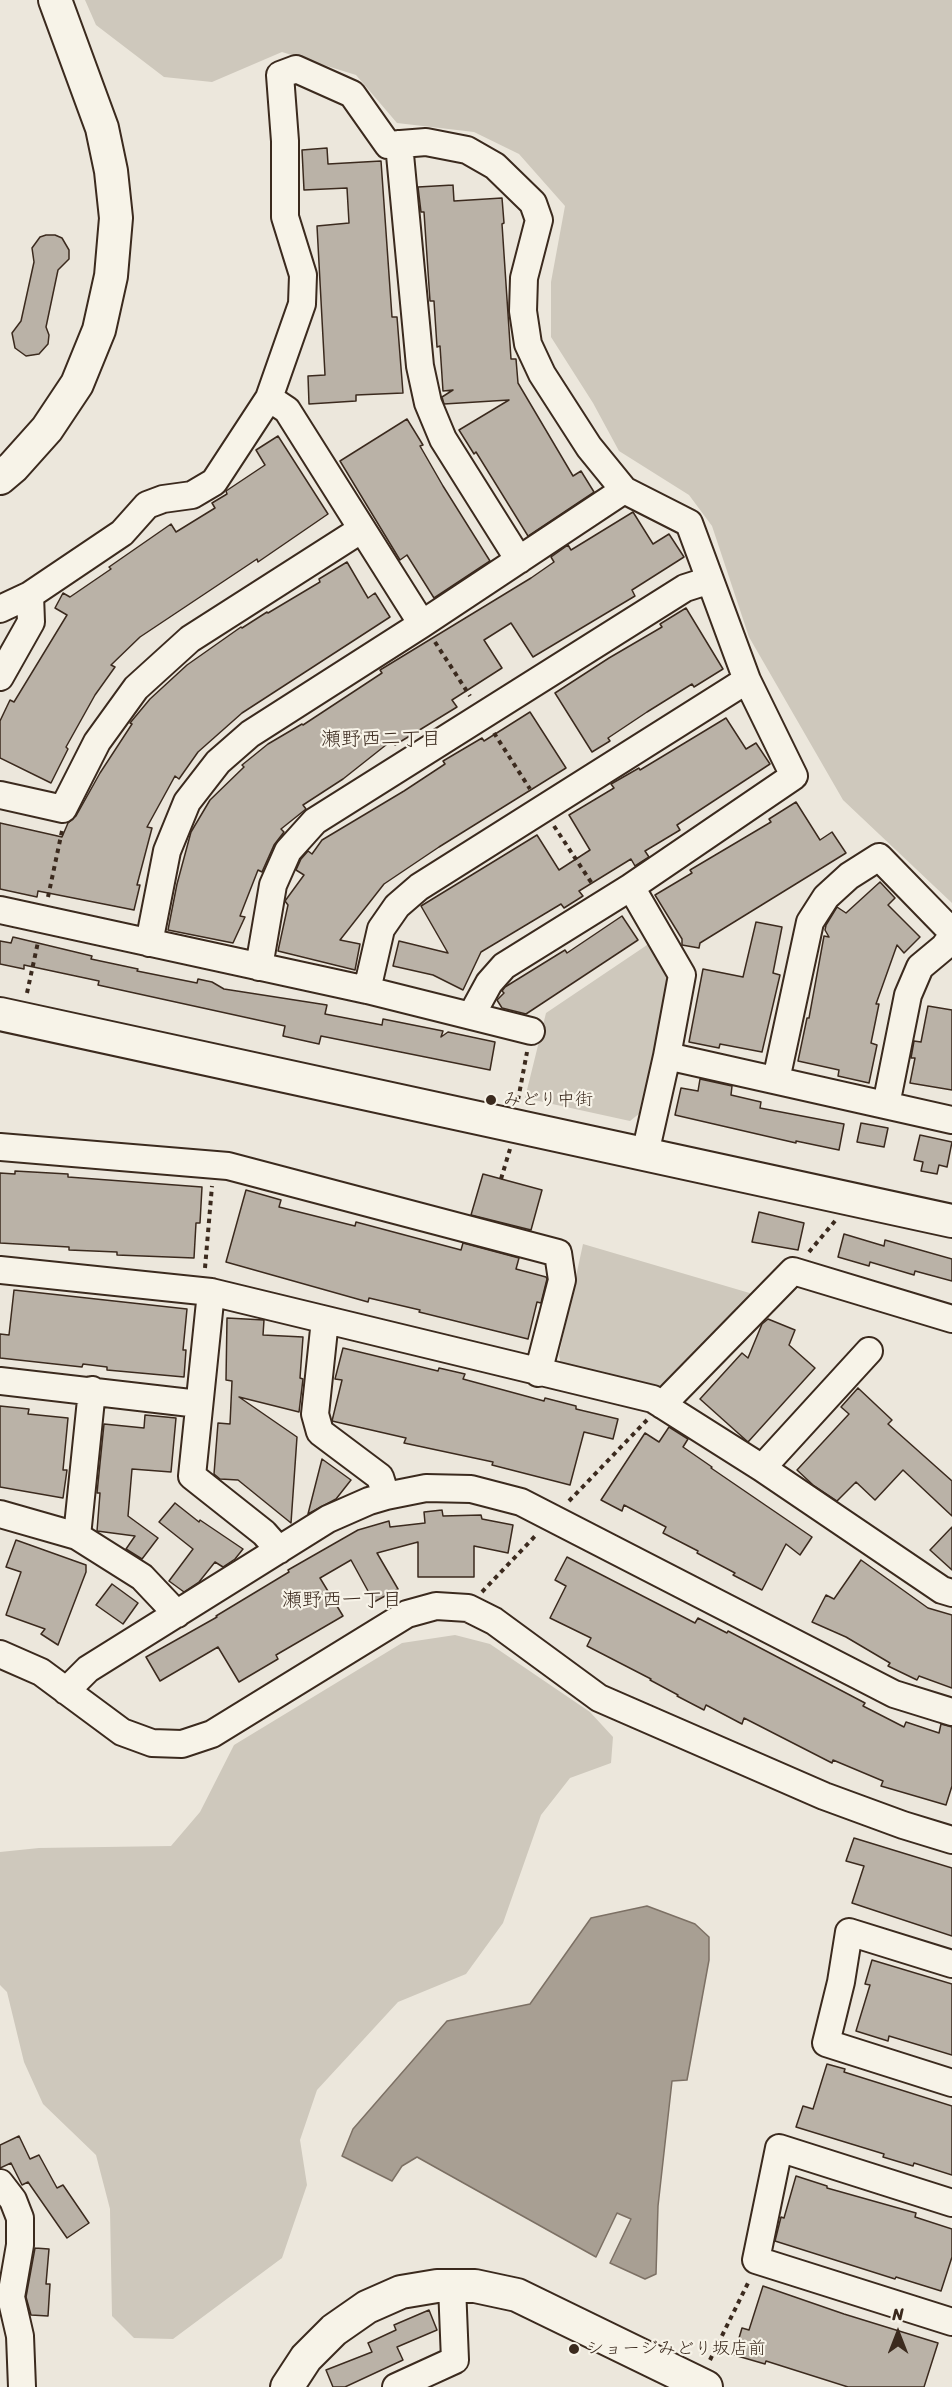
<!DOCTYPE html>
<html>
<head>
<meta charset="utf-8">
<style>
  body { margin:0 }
  #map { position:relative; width:952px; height:2387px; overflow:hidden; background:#ece7dc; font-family:Sriracha,sans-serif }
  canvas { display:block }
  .north { position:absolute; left:868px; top:2303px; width:60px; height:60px; -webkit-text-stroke:4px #f7f3e8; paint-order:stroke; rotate:0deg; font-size:16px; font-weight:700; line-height:24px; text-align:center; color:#3b2a1e }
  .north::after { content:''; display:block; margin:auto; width:21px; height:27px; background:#3b2a1e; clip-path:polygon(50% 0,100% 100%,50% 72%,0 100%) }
</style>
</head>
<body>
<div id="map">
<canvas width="952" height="2387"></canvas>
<div class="north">N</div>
</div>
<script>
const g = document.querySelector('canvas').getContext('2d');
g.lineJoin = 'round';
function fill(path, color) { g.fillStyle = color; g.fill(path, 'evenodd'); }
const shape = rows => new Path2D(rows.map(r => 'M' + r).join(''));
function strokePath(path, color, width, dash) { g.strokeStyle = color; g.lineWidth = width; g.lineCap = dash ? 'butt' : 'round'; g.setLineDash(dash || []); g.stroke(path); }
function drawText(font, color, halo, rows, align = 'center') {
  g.font = font + ' Sriracha,"Klee One",sans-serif'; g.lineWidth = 4.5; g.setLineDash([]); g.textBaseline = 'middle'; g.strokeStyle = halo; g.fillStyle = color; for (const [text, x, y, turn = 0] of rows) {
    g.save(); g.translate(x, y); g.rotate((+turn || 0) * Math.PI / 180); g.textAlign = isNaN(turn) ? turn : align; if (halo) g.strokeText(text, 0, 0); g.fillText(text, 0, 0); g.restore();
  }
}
fill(shape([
  [85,0,952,0,952,903,843,800,749,637,712,526,689,495,619,451,593,403,551,337,551,282,565,206,519,154,474,132,397,123,356,75,282,52,212,82,164,77,96,25],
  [653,941,673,976,640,1113,630,1121,525,1098,546,1013],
  [583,1244,753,1294,667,1384,644,1390,562,1370,559,1355],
  [455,1635,490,1644,590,1712,613,1737,611,1763,570,1778,541,1815,503,1923,466,1974,398,2002,317,2090,300,2140,307,2185,282,2258,173,2339,134,2338,112,2316,110,2209,96,2155,43,2104,24,2062,7,1992,0,1985,0,1852,39,1848,171,1846,200,1812,234,1745,402,1643]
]), '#cec8bc');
const water = shape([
  [647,1906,695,1924,709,1937,709,1960,687,2080,672,2081,658,2206,656,2274,645,2279,610,2263,631,2219,617,2213,596,2257,417,2157,402,2166,392,2181,342,2156,353,2129,447,2021,530,2004,591,1918,647,1906]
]);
fill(water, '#a89f93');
strokePath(water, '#7c7064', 1.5);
const building = shape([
  [327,148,328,164,381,161,392,317,397,317,403,393,356,395,356,401,309,404,308,376,325,375,317,226,349,223,347,188,304,190,302,150,327,148],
  [453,185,454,201,502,198,504,223,502,224,511,359,516,359,518,383,573,476,581,471,594,492,528,536,476,452,474,454,459,430,509,400,444,404,442,397,453,390,443,391,440,346,437,347,434,301,430,301,424,212,421,212,418,187,453,185],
  [46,235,55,235,62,238,69,250,69,259,58,270,46,327,49,335,48,344,39,354,26,356,15,348,12,333,21,321,34,262,32,248,40,237,46,235],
  [407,419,423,445,420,446,443,486,490,561,434,598,407,555,400,560,340,461,407,419],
  [278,436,328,514,258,562,257,559,140,637,111,665,115,667,95,695,66,747,68,749,51,783,0,758,0,721,10,700,14,702,67,615,55,608,63,593,70,597,111,569,109,567,171,524,176,532,215,508,212,503,227,494,226,491,265,465,256,450,278,436],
  [633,512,653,544,669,534,684,557,632,590,635,596,533,657,511,623,484,640,502,668,452,700,457,707,395,745,391,741,343,779,303,805,306,809,281,829,284,832,274,845,262,872,258,870,240,916,245,917,233,943,168,930,177,884,191,832,210,800,244,767,242,765,268,744,302,724,303,725,382,673,380,670,531,578,554,562,551,557,568,545,571,550,633,512],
  [347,562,368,598,375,593,390,617,242,713,198,752,179,779,175,776,147,827,152,828,137,885,140,885,134,910,38,891,37,897,0,889,0,823,62,837,68,823,76,816,100,773,132,724,130,723,150,699,187,665,241,627,242,628,267,612,268,613,320,582,319,579,347,562],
  [686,608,723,669,694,687,692,684,647,712,608,738,610,741,592,752,555,693,609,658,662,627,660,624,686,608],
  [530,712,566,768,439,847,384,884,340,940,360,944,355,970,278,951,288,905,285,901,304,875,296,870,301,859,308,851,312,854,322,840,404,791,445,764,443,761,482,738,484,741,530,712],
  [726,718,746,749,756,743,770,764,677,825,680,830,645,851,649,857,635,866,631,859,579,891,583,896,564,908,561,904,481,952,463,990,433,975,393,966,399,941,448,953,421,906,537,835,559,870,590,850,569,815,614,788,611,784,639,768,640,770,726,718],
  [796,802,820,840,832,832,846,853,700,943,699,948,682,945,682,939,655,895,692,873,690,870,771,822,769,819,796,802],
  [880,882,895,898,888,905,920,937,904,953,897,945,876,1004,879,1004,871,1043,877,1045,869,1083,838,1076,839,1070,798,1061,807,1018,809,1018,824,936,829,937,825,930,826,925,837,907,846,913,880,882],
  [622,916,638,940,526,1014,502,1008,497,1000,504,993,502,991,505,987,565,950,567,953,622,916],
  [756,922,782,927,773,973,780,975,762,1052,720,1044,719,1048,689,1042,703,969,743,977,756,922],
  [13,937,92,956,91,959,138,969,137,971,197,983,198,979,212,982,224,989,327,1005,325,1014,382,1025,383,1019,443,1031,441,1037,448,1032,495,1042,490,1070,321,1036,319,1044,283,1036,285,1026,98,985,99,981,24,965,24,969,0,964,0,941,11,943,13,937],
  [928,1006,952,1010,952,1090,910,1083,915,1058,911,1058,914,1041,921,1042,928,1006],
  [700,1079,732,1086,731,1095,761,1102,760,1108,844,1124,839,1150,796,1141,796,1143,675,1115,681,1088,698,1091,700,1079],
  [861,1123,888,1128,884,1147,857,1142,861,1123],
  [920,1135,952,1142,947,1167,939,1165,937,1174,921,1171,923,1162,914,1160,920,1135],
  [15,1171,68,1174,68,1177,202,1187,200,1223,196,1223,194,1258,117,1255,117,1252,69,1250,69,1247,0,1243,0,1173,15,1174,15,1171],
  [483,1174,542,1190,531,1230,471,1215,483,1174],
  [246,1190,281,1200,279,1207,355,1226,356,1222,461,1250,463,1243,519,1258,516,1269,546,1277,547,1279,541,1303,537,1302,528,1339,419,1312,420,1310,369,1298,368,1302,226,1262,246,1190],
  [759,1212,804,1223,798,1250,752,1242,759,1212],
  [844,1234,884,1246,885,1240,952,1259,952,1281,915,1271,914,1275,870,1262,869,1266,838,1257,844,1234],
  [14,1290,187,1309,183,1350,186,1350,184,1377,107,1370,107,1367,83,1364,82,1367,0,1358,0,1334,9,1335,14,1290],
  [227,1318,264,1320,263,1335,303,1337,300,1378,303,1379,299,1412,239,1397,297,1437,291,1523,238,1480,220,1479,214,1474,218,1423,230,1424,232,1381,226,1380,227,1318],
  [768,1319,795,1330,789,1345,815,1368,748,1442,700,1399,742,1353,748,1358,762,1324,768,1319],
  [343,1348,438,1371,439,1368,465,1374,463,1379,544,1401,545,1398,576,1406,576,1409,618,1419,613,1439,584,1432,570,1485,492,1465,493,1462,404,1443,406,1438,332,1421,342,1380,335,1379,343,1348],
  [858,1388,892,1420,888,1424,952,1481,952,1516,903,1470,875,1500,856,1482,837,1501,813,1485,797,1470,849,1414,841,1407,858,1388],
  [0,1406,29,1409,28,1414,68,1418,63,1470,67,1470,63,1498,0,1487,0,1406],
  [145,1415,176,1418,171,1472,132,1469,128,1516,158,1538,142,1559,126,1549,135,1536,97,1531,100,1493,97,1493,104,1424,144,1428,145,1415],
  [669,1427,688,1439,683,1447,712,1467,711,1468,812,1537,800,1555,786,1544,762,1590,733,1575,735,1573,697,1553,698,1551,663,1533,666,1527,624,1505,622,1511,601,1500,645,1433,659,1442,669,1427],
  [322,1459,351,1480,336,1499,308,1514,322,1459],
  [175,1503,199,1522,200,1520,243,1549,235,1559,223,1567,215,1562,199,1582,184,1592,169,1581,193,1549,159,1522,175,1503],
  [442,1510,443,1516,481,1515,482,1519,513,1525,508,1553,474,1546,474,1577,418,1577,418,1542,377,1553,398,1589,374,1602,351,1560,320,1578,343,1616,276,1655,278,1659,239,1682,218,1647,160,1681,146,1657,217,1617,216,1616,289,1572,288,1570,358,1530,389,1521,390,1527,425,1523,424,1512,442,1510],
  [952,1527,952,1570,930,1550,952,1527],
  [16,1540,86,1565,86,1572,58,1645,41,1634,45,1629,6,1615,21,1572,6,1567,16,1540],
  [567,1557,695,1623,698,1618,727,1633,728,1631,865,1703,863,1706,904,1727,906,1722,939,1733,941,1724,952,1727,952,1786,946,1805,881,1786,883,1781,833,1760,832,1763,744,1718,742,1724,706,1705,704,1710,677,1696,678,1695,650,1680,651,1679,587,1646,591,1638,550,1618,566,1586,555,1580,567,1557],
  [861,1560,928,1608,952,1615,952,1688,919,1676,917,1680,888,1666,890,1663,846,1637,812,1622,826,1595,834,1599,861,1560],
  [112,1584,138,1603,123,1624,96,1605,112,1584],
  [854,1838,952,1868,952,1936,852,1903,864,1866,846,1861,854,1838],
  [872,1960,952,1984,952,2055,889,2036,888,2041,856,2031,870,1985,865,1984,872,1960],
  [827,2064,845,2069,844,2072,952,2106,952,2175,914,2163,913,2166,883,2157,884,2154,796,2127,803,2106,813,2109,827,2064],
  [19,2136,30,2159,39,2155,57,2188,63,2185,89,2223,67,2238,28,2182,22,2185,11,2163,0,2168,0,2145,19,2136],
  [796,2176,827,2186,827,2188,916,2213,915,2217,952,2229,952,2257,941,2291,896,2277,895,2279,775,2241,781,2217,784,2218,796,2176],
  [35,2248,49,2249,46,2284,50,2284,48,2316,31,2315,26,2297,35,2248],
  [763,2286,844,2314,938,2343,924,2387,848,2387,766,2361,765,2364,734,2355,742,2328,749,2330,763,2286],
  [429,2310,437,2330,397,2347,403,2360,345,2387,333,2387,326,2370,372,2352,368,2343,396,2330,394,2325,429,2310]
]);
fill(building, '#bab2a7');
strokePath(building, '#3b2a1e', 1.5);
const minor = shape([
  [399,144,420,366,428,403,443,439,519,560],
  [269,398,287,410,422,624],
  [0,609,30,595,122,533,147,505,163,499,192,495,214,482,269,398,302,304,303,275,285,217,285,141,280,75,296,69,352,94,388,145,426,142,467,150,495,166,533,203,539,220,524,278,523,311,528,344,542,374,589,447,624,490,689,523,747,680,419,887,397,906,381,929,367,990],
  [0,677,31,622,30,595],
  [0,795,63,809,97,742,136,688,190,639,362,529],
  [631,887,794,776,747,680],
  [0,910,367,990,471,1016,489,983,504,966,631,887,682,975,667,1056,952,1120],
  [149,943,167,851,187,802,218,762,250,734,422,624,624,490],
  [259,967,273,885,288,851,315,821,685,588,710,580],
  [471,1016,531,1031],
  [776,1080,810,922,826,897,849,876,879,857,952,932],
  [886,1105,908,995,920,967,944,947,952,936],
  [0,1147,228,1166,558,1253,562,1280,538,1373],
  [645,1154,667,1056],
  [0,1270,211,1292,653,1399,762,1468,942,1590,952,1593],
  [211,1292,192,1476,264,1533,279,1550],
  [325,1320,315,1414,320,1432,380,1477,386,1496],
  [0,1381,199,1404],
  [662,1405,793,1271,952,1319],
  [762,1468,869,1351],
  [0,1514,77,1536,142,1577,177,1614],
  [77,1536,92,1390],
  [0,1654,41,1672,122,1732,152,1743,182,1744,212,1734,407,1614,436,1606,468,1608,494,1621,599,1698,824,1796,903,1825,952,1840],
  [66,1691,88,1669,328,1519,369,1501,386,1496,426,1488,471,1489,521,1502,894,1694,952,1712],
  [952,1964,849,1932,841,1982,826,2043,952,2083],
  [0,2183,13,2200,20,2218,20,2245,11,2297,20,2336,22,2387],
  [952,2203,779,2148,756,2260,952,2322],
  [396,2387,455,2360,452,2286]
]);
const tertiary = shape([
  [0,478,13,467,47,429,77,384,99,330,111,276,116,218,111,171,102,128,55,0],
  [0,1014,952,1221],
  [287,2387,306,2358,334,2330,367,2307,401,2292,437,2286,475,2286,517,2295,706,2387]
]);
strokePath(minor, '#3b2a1e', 30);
strokePath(tertiary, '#3b2a1e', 36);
strokePath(shape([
  [435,642,470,696],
  [494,733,530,789],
  [554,826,593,885],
  [48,897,62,831],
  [27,993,38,942],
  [518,1100,527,1052],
  [501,1179,510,1149],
  [809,1252,835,1221],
  [205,1268,212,1186],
  [569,1501,647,1420],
  [482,1592,537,1534],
  [710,2360,749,2281]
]), '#3b2a1e', 4, [4.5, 4.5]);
strokePath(minor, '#f7f3e8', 26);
strokePath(tertiary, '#f7f3e8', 32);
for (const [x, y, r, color] of [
  [491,1100,6,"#3b2a1e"],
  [574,2349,6,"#3b2a1e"]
]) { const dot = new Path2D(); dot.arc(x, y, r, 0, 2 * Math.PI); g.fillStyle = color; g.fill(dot); strokePath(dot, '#f7f3e8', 2); }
drawText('18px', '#3b2a1e', '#f7f3e8', [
  ["みどり中街",503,1100],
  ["ショージみどり坂店前",586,2349]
], 'left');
drawText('20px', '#3b2a1e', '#f7f3e8', [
  ["瀬野西二丁目",381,740],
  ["瀬野西一丁目",342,1601]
]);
</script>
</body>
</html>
